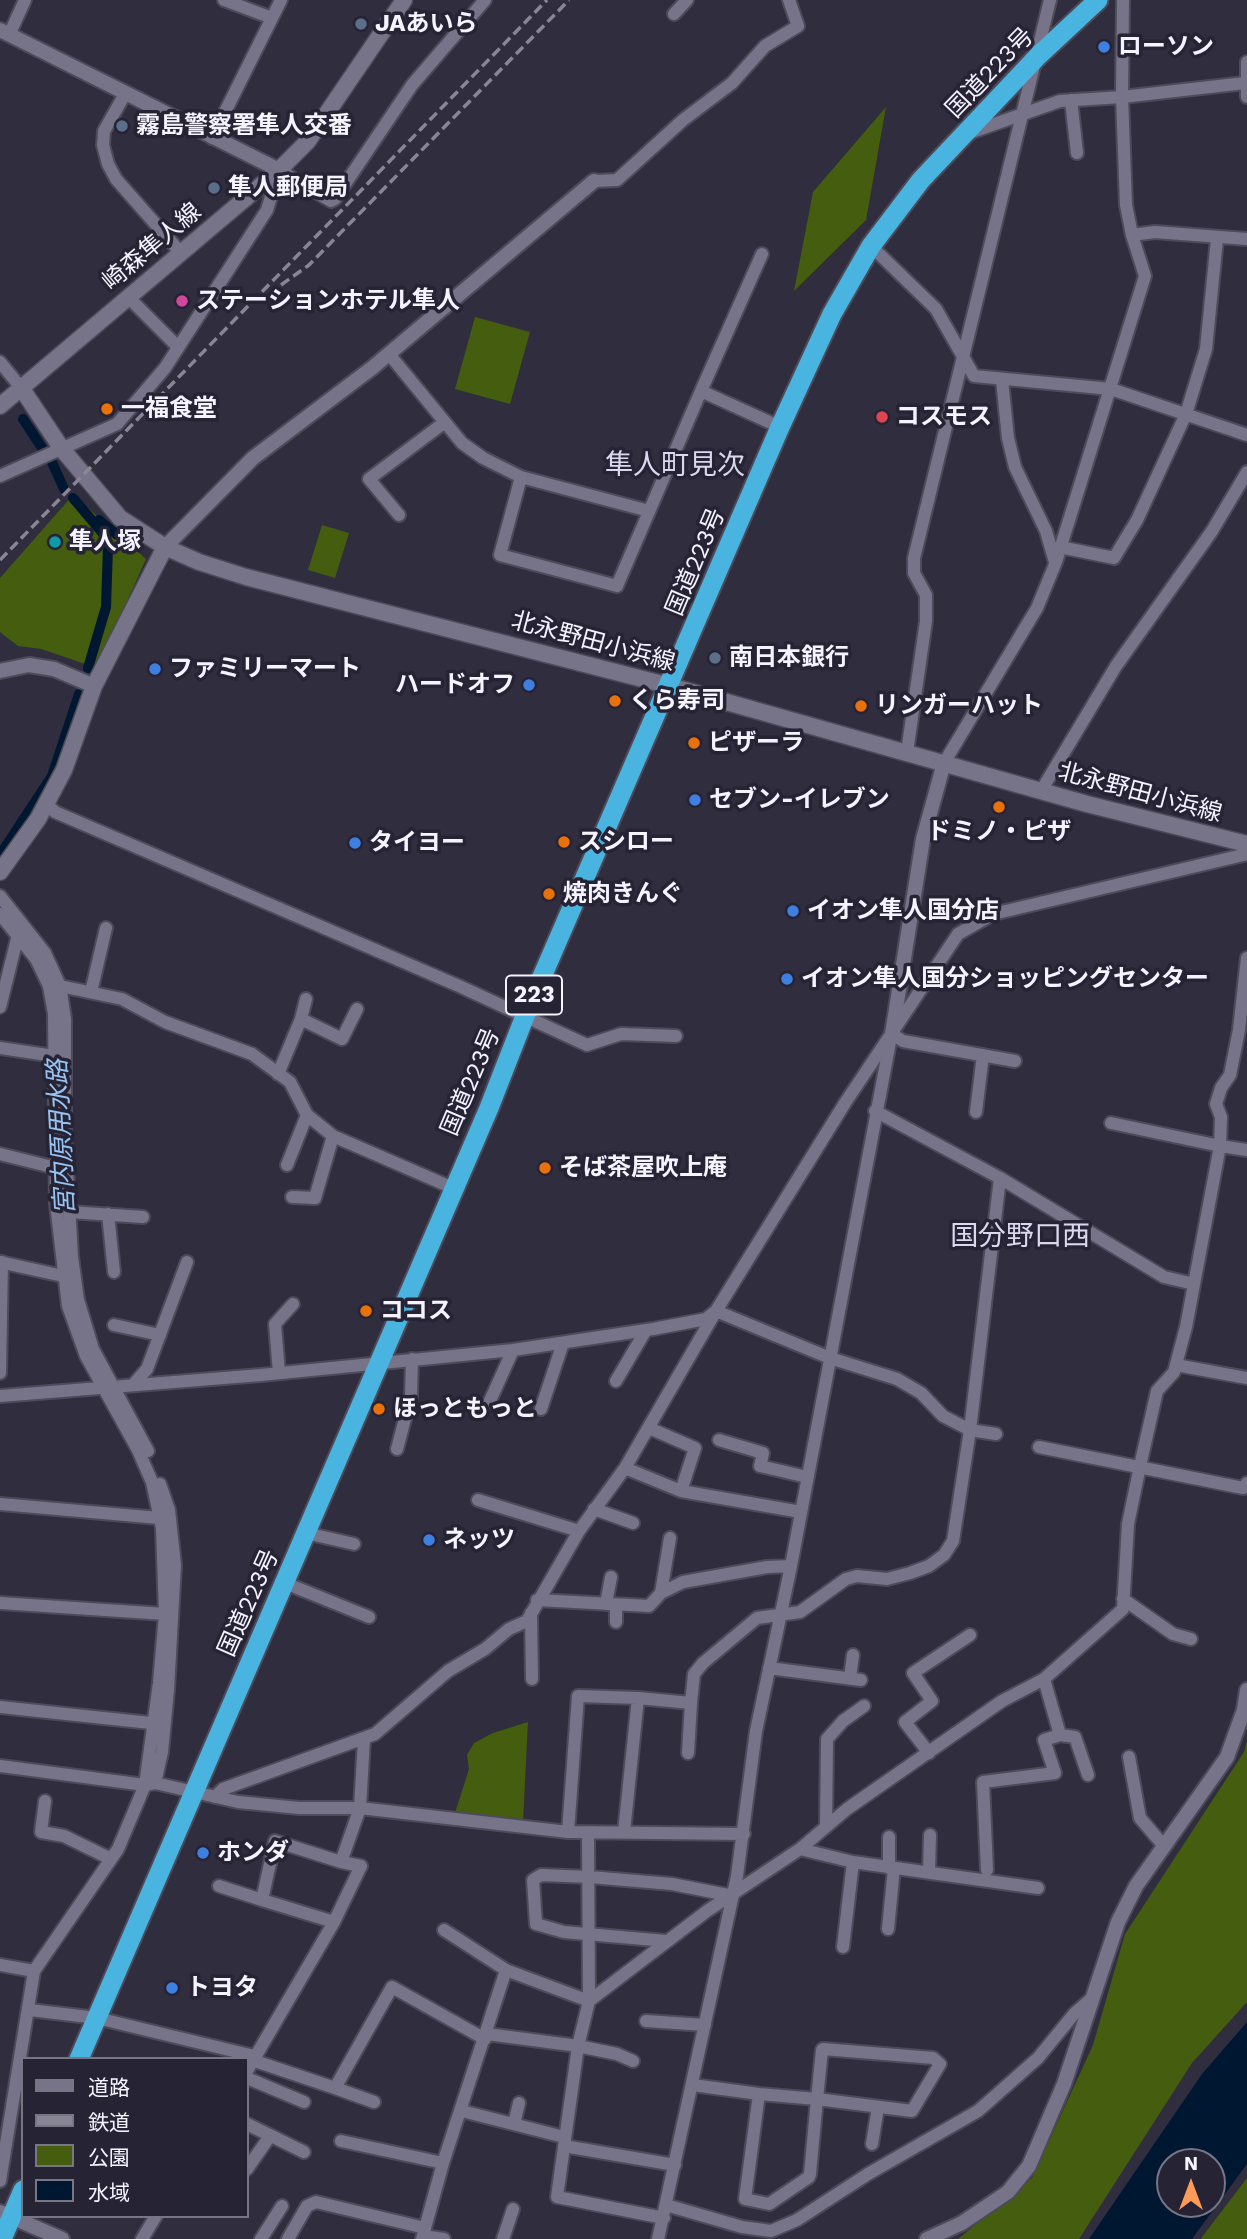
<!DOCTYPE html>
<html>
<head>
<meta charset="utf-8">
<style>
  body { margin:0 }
  #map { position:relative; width:1247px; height:2239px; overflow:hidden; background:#302d3f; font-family:"Work Sans","Noto Sans JP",sans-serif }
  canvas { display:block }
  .legend { position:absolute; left:21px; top:2057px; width:228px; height:161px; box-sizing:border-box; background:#262335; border:2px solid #787685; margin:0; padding:9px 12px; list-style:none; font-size:21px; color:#f4f3fe }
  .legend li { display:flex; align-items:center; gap:14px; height:35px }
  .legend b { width:35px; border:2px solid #787685 }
  .north { position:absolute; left:1156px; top:2148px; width:70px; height:70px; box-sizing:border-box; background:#262335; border:2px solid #787685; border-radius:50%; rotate:0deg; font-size:19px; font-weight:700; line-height:28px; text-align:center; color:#f4f3fe }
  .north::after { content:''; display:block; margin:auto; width:24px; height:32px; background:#fe9b58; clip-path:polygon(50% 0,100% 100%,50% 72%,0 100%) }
</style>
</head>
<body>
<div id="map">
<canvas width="1247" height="2239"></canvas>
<ul class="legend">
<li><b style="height:9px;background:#777489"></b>道路</li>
<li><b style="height:9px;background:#888695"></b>鉄道</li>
<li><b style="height:19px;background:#445d0f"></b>公園</li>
<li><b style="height:19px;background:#001732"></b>水域</li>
</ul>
<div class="north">N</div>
</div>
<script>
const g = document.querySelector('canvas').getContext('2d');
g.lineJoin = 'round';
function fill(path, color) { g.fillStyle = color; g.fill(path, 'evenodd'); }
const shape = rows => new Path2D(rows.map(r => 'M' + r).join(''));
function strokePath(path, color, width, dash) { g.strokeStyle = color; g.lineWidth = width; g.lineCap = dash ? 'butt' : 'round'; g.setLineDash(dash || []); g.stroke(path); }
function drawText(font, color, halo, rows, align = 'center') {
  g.font = font + ' "Work Sans","Noto Sans JP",sans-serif'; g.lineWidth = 7; g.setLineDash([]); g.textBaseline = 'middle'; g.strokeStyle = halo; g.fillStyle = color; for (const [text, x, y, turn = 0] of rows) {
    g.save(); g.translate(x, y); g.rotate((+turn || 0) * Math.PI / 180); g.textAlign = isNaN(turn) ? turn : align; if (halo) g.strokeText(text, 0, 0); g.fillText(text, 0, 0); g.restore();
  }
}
fill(shape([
  [886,107,866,220,794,291,813,192],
  [475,317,530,332,510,404,455,389],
  [73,495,146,559,97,668,41,649,18,646,0,632,0,578],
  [322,525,349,533,335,578,308,570],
  [528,1722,523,1822,455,1813,469,1769,467,1755,474,1743,493,1733],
  [1247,1741,1247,2002,1192,2063,1079,2239,958,2239,1032,2178,1093,2045,1125,1934,1244,1752],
  [1247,2178,1247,2239,1201,2239,1202,2237]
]), '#445d0f');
fill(shape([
  [1247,2022,1247,2164,1192,2239,1089,2239,1202,2074],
  [1170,2162,1212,2162,1212,2204,1170,2204]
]), '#001732');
strokePath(shape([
  [23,419,42,448],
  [51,460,64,489],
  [73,498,106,537,108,547,106,607,88,668],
  [99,520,117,535],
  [0,855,52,776,79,694]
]), '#001732', 10);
const minor = shape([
  [224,0,272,18],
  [674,14,687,0],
  [9,35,25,0],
  [1247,62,1247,97],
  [125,94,104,131,103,145,108,164,116,179,181,253],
  [1071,100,1077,153],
  [969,133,1060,101,1122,97,1245,83],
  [212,138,281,0],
  [594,181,617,180,683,120,732,83,765,46,798,26,789,0],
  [1132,235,1155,232,1247,239],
  [871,246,936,309,974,376,1111,389,1247,435],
  [128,297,178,347],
  [389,354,462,443,483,458,521,477],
  [0,362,22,389],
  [1002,380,1008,438,1015,467,1046,531,1055,562],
  [701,391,762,254],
  [0,476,117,424,165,368,267,210,279,170,331,201,335,199,412,85,485,0],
  [649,511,521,477,500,555,617,586,701,391,780,427],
  [399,515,369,479,445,422],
  [1060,547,1114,558,1137,520,1186,414,1206,349,1217,239],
  [907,752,926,621,926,595,914,573,914,558,1050,0],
  [944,763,1037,608,1056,562,1145,276,1132,235,1126,205,1122,97,1123,0],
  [1041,791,1116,666,1212,531,1247,472],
  [46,804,55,812,459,986,587,1045,621,1034,676,1036],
  [0,896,45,953,60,986,65,1019,65,1135,72,1257,78,1300,93,1349,148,1451],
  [0,914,36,959,49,986,54,1014,56,1204,68,1306,86,1356,138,1450,152,1482,162,1528,165,1614,159,1683,145,1785,118,1849,34,1971,0,2181],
  [60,986,122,999,165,1022,252,1054,290,1082,307,1115,333,1136,453,1188],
  [91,992,106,928],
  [0,1007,18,935],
  [301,1019,306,999],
  [892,1034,903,1041,1015,1061],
  [0,1048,54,1056],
  [278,1074,301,1019,342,1039,357,1009],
  [875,1111,1000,1178,1164,1277,1194,1284],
  [976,1112,983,1055],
  [1111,1123,1220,1146,1221,1117,1216,1104,1221,1088,1230,1075,1239,1030,1247,958],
  [0,1154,56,1168],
  [287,1165,307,1115],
  [292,1197,315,1198,333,1136],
  [70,1212,143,1217],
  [108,1214,114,1272],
  [0,1262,63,1276],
  [716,1311,830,1358,897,1379,921,1393,943,1416,970,1430,996,1434],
  [114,1325,160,1335],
  [1176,1365,1247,1378],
  [0,1373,2,1262],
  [279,1373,275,1324,293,1304],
  [616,1381,646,1330],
  [133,1385,147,1369,187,1262],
  [0,1396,261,1375,513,1350,653,1329,706,1319,716,1311],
  [489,1403,513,1350],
  [541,1409,563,1343],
  [649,1428,695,1448,681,1491],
  [719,1440,763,1453,760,1466,807,1477],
  [1039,1447,1243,1488,1247,1483],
  [397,1449,411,1396,412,1359],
  [625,1468,681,1491,801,1512],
  [478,1500,579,1531],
  [0,1504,159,1518],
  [594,1509,633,1523],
  [306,1533,354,1544],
  [285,1583,369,1617],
  [661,1593,670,1538],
  [1123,1599,1173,1634,1191,1639],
  [537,1600,649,1606,661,1593,683,1582,767,1567,791,1566],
  [0,1603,165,1614],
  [606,1604,611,1577],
  [531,1613,532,1679],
  [616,1622,616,1605],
  [769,1668,861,1680],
  [850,1678,853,1655],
  [638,1698,691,1703,694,1674,703,1663,757,1618,800,1612,846,1579,857,1576,887,1579,910,1573,929,1566,944,1555,953,1541,970,1430,1000,1178],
  [0,1707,160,1724],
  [1060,1735,1075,1737,1088,1775],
  [688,1753,691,1703],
  [929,1753,905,1722,932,1701,913,1673,970,1635],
  [1129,1757,1140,1818,1164,1846],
  [0,1766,145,1785,155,1783,162,1752,168,1690,175,1565,169,1510,160,1484],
  [155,1783,238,1802,299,1808,360,1808,568,1832,744,1834],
  [215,1797,223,1789,375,1734,448,1671,485,1649,509,1629,527,1621,579,1531,625,1468,716,1311,845,1103,958,934,993,914,1247,854],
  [45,1801,41,1832,64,1836,111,1859],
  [826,1827,827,1739,843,1721,864,1706],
  [568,1832,578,1696,638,1698,624,1832],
  [588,1833,589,2001,578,2046,557,2197,664,2218],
  [889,1837,889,1868],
  [800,1849,853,1862,1038,1888],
  [987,1870,983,1782,1055,1773,1044,1740,1060,1735,1044,1679],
  [929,1872,930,1835],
  [219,1886,262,1900],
  [334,1922,262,1900,275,1841,341,1862],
  [888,1929,894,1868],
  [444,1930,506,1970,589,2001],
  [666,1941,564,1932,536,1924,533,1880,541,1875,590,1877,672,1884,733,1896],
  [843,1947,853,1862],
  [0,1965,34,1971],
  [589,2001,707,1911,800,1849,847,1809,1002,1701,1044,1679,1123,1609,1128,1524,1140,1466,1157,1391,1174,1372,1186,1327,1220,1146,1247,1150],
  [30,2010,97,2018,254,2056],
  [646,2021,705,2025],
  [487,2034,578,2046,617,2054,633,2061],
  [252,2060,335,2088,392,1987,485,2039],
  [247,2071,334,1922,361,1866,341,1862,360,1808,364,1739],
  [247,2078,304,2102],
  [693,2085,759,2094,817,2099,912,2111,940,2064,933,2058,823,2049,822,2050,817,2099,810,2174,809,2177,769,2204,745,2199,759,2094],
  [335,2088,374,2102],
  [462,2111,564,2137],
  [247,2124,304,2152],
  [514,2124,519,2103],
  [341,2141,443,2163],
  [872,2144,878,2107],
  [564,2146,675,2165],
  [247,2169,270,2136],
  [666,2205,742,2227,771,2231,797,2220,868,2174,978,2111,1038,2058,1074,2014,1092,1998],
  [423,2236,444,2239],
  [142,2239,156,2216],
  [261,2239,282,2206],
  [288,2239,307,2206,316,2202,425,2228],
  [422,2239,443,2163,506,1970],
  [503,2239,513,2209],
  [658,2239,737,1876,756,1731,791,1566,890,1042]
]);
const tertiary = shape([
  [0,30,279,170],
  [165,547,253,458,372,368,594,181],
  [0,671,29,665,54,669,94,686],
  [892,1034,923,839,944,763],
  [0,2212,62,2239],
  [927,2239,962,2223,1008,2192,1029,2166,1064,2084,1118,1922,1136,1886,1227,1757,1244,1710,1247,1690]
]);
const secondary = shape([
  [22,389,62,449,120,518,165,547,199,562,246,577,670,686,1087,804,1247,844],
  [0,406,279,170,308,141,404,0],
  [0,872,38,819,64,770,94,686,165,547]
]);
const trunk = shape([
  [79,2059,489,1108,525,1016,780,427,832,314,871,246,921,180,1038,56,1098,0],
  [2,2239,23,2190]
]);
strokePath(minor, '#4d4a59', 16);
strokePath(tertiary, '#4d4a59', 18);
strokePath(secondary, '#4d4a59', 19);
strokePath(trunk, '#4d4a59', 23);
strokePath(minor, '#777489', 12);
strokePath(tertiary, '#777489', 14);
strokePath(secondary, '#777489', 16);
strokePath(trunk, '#4ab4e0', 19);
strokePath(shape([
  [281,285,309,265,569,0],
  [0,560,547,0]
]), '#888695', 3.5, [10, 5]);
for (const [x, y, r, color] of [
  [361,24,7,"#5c6f8a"],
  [1104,47,7,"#3f7fe0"],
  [122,126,7,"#5c6f8a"],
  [214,188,7,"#5c6f8a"],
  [182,301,7,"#d1479c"],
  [107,409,7,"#e8710a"],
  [882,417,7,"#e0444e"],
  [55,542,7,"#0f9aa8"],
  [715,658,7,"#5c6f8a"],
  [155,669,7,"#3f7fe0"],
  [529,685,7,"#3f7fe0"],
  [615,701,7,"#e8710a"],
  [861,706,7,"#e8710a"],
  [694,743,7,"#e8710a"],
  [695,800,7,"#3f7fe0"],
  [999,807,7,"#e8710a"],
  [564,842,7,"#e8710a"],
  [355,843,7,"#3f7fe0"],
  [549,894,7,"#e8710a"],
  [793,911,7,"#3f7fe0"],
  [787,979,7,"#3f7fe0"],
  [545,1168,7,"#e8710a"],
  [366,1311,7,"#e8710a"],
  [379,1409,7,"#e8710a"],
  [429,1540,7,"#3f7fe0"],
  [203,1853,7,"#3f7fe0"],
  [172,1988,7,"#3f7fe0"]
]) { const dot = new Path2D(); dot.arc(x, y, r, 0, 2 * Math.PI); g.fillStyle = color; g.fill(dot); strokePath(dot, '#262335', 2.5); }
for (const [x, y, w] of [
  [534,995,56]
]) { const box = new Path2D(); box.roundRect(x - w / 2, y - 19.5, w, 39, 5); g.fillStyle = '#262335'; g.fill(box); strokePath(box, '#f4f3fe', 2); }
drawText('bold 23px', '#f4f3fe', null, [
  ["223",534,995]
]);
drawText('bold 24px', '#f4f3fe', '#262335', [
  ["JAあいら",375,24],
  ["ローソン",1118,47],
  ["霧島警察署隼人交番",136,126],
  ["隼人郵便局",228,188],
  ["ステーションホテル隼人",196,301],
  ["一福食堂",121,409],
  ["コスモス",896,417],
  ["隼人塚",69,542],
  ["南日本銀行",729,658],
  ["ファミリーマート",169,669],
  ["ハードオフ",515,685,"right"],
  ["くら寿司",629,701],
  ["リンガーハット",875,706],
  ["ピザーラ",708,743],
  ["セブン-イレブン",709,800],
  ["ドミノ・ピザ",999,832,"center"],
  ["スシロー",578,842],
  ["タイヨー",369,843],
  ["焼肉きんぐ",563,894],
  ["イオン隼人国分店",807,911],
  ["イオン隼人国分ショッピングセンター",801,979],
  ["そば茶屋吹上庵",559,1168],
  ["ココス",380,1311],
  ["ほっともっと",393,1409],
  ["ネッツ",443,1540],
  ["ホンダ",217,1853],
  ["トヨタ",186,1988]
], 'left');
drawText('24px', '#f4f3fe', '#262335', [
  ["国道223号",990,73,-46],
  ["崎森隼人線",152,247,-40],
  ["国道223号",696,562,-67],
  ["北永野田小浜線",593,642,15],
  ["北永野田小浜線",1140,793,15],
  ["国道223号",471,1082,-67],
  ["国道223号",249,1603,-66]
]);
drawText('italic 26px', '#97c4f2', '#262335', [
  ["宮内原用水路",62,1137,-93]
]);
drawText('28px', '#dad7ee', '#262335', [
  ["隼人町見次",675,466],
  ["国分野口西",1020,1237]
]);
</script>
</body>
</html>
